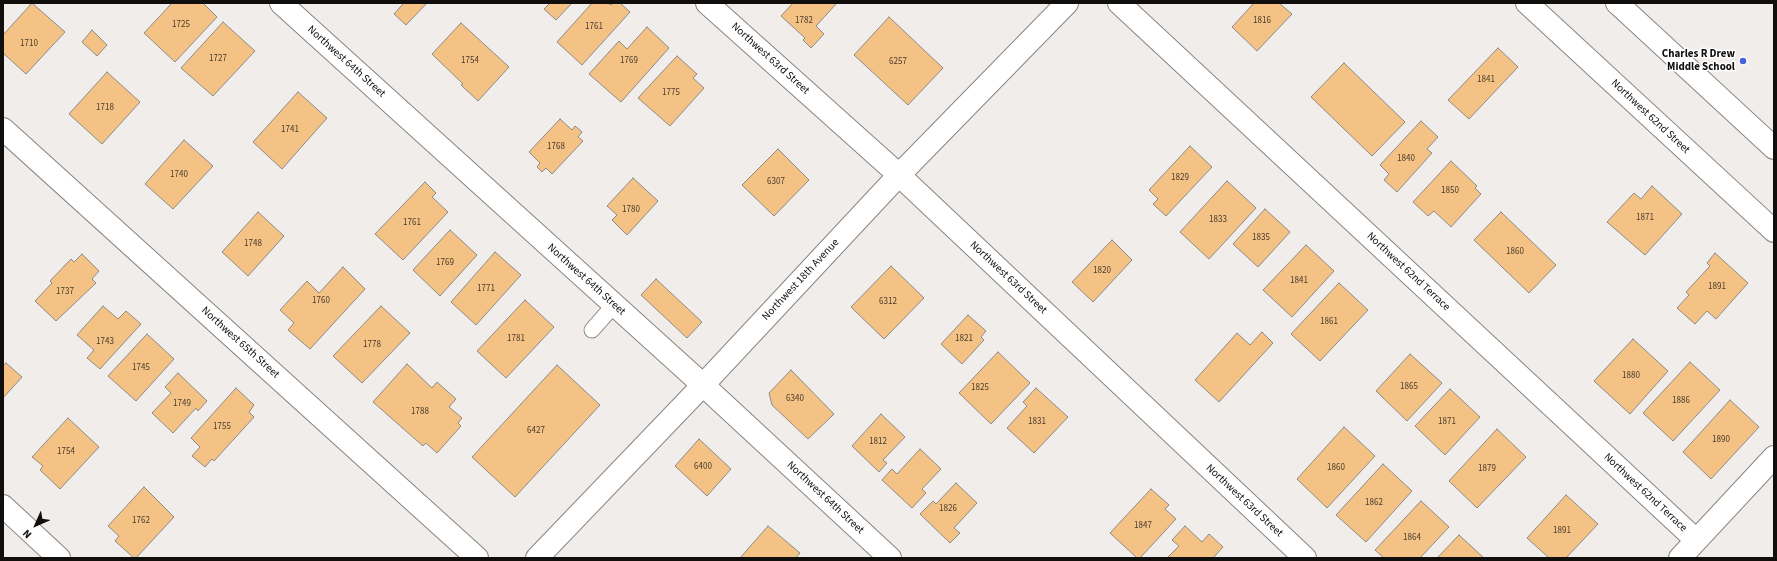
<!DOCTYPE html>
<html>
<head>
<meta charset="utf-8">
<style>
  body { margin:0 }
  #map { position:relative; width:1777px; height:561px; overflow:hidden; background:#f0edea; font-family:"Source Sans 3",sans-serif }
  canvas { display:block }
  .frame { position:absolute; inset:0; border:4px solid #100f0e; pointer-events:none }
  .north { position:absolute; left:16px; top:505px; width:40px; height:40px; -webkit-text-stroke:3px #fff; paint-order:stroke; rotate:225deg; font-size:11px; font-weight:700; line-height:16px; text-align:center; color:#100f0e }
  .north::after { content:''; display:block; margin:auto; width:14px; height:18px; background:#100f0e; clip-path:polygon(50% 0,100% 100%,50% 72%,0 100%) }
</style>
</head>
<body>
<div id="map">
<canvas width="1777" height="561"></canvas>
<div class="frame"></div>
<div class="north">N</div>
</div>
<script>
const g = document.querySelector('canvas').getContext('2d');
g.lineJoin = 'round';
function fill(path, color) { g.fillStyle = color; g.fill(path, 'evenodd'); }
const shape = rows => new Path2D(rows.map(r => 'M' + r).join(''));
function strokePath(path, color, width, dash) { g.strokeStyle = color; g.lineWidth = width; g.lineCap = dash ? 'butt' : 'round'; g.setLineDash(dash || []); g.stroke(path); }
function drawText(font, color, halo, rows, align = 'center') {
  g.font = font + ' "Source Sans 3",sans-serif'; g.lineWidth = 3; g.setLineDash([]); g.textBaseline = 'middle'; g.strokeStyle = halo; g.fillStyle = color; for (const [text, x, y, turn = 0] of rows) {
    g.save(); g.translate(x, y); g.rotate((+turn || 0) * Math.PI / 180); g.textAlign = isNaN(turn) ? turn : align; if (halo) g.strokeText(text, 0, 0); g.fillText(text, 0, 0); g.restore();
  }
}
const building = shape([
  [32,3,65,32,26,74,3,53,3,35,32,3],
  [172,3,203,3,217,17,175,62,144,33,172,3],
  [401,3,427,3,406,25,394,14,403,4,401,3],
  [550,3,572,3,556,20,544,9,550,3],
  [592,3,608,3,611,5,613,3,620,3,630,12,582,65,557,42,592,3],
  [793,3,837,3,816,26,824,34,811,48,803,40,805,38,781,16,793,3],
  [1254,3,1279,3,1292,14,1257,51,1232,27,1254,3],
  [889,17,943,68,908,105,854,55,889,17],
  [223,22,255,51,213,96,181,68,223,22],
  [461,23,509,67,478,101,461,85,463,84,432,54,461,23],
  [647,27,669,48,621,102,589,74,619,41,627,49,647,27],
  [92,30,107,45,97,56,82,42,92,30],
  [1498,48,1518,67,1469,119,1448,100,1498,48],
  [677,56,697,74,693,78,704,88,670,126,638,98,677,56],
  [1344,63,1405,122,1372,156,1311,97,1344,63],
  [107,72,140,102,102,144,69,114,107,72],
  [298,92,327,118,282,169,253,142,298,92],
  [560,119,572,130,575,126,582,132,578,137,583,141,552,174,546,168,542,172,537,167,540,163,529,152,560,119],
  [1421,121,1438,137,1427,149,1432,153,1397,192,1384,180,1389,174,1380,165,1421,121],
  [184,140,213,166,173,209,145,184,184,140],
  [1190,146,1212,167,1166,216,1153,204,1158,199,1149,190,1190,146],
  [778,149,809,180,774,216,742,185,778,149],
  [1451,161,1477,186,1475,188,1481,194,1451,227,1434,211,1428,216,1413,202,1451,161],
  [633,178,658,201,627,235,612,220,617,215,607,206,633,178],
  [1227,181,1256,208,1209,259,1180,232,1227,181],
  [425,182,436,193,432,197,448,212,403,260,375,234,425,182],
  [1652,186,1682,214,1645,255,1607,222,1634,193,1641,199,1652,186],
  [1265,209,1290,232,1258,267,1233,244,1265,209],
  [258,212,284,236,248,276,222,252,258,212],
  [1501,212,1556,265,1529,293,1474,240,1501,212],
  [450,230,477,255,440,296,413,270,450,230],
  [1112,240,1132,260,1093,302,1072,282,1112,240],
  [1306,245,1334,271,1292,317,1263,290,1306,245],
  [495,252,521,275,476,325,451,302,495,252],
  [1715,253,1748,283,1716,319,1707,311,1695,324,1677,308,1689,295,1686,292,1710,266,1707,263,1715,253],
  [82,254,99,271,92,279,96,283,56,321,35,301,52,283,50,281,71,259,74,262,82,254],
  [891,266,924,298,884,339,851,307,891,266],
  [343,267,365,289,310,349,288,330,294,323,280,310,307,281,319,293,343,267],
  [656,279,702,322,687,338,641,295,656,279],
  [1339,283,1368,310,1320,361,1291,334,1339,283],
  [525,300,554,327,506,378,477,351,525,300],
  [103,306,118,319,126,311,141,324,100,369,87,358,94,350,77,335,103,306],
  [381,306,410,333,362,383,333,356,381,306],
  [968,315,986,331,981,337,984,340,962,364,941,344,968,315],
  [1262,332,1273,343,1219,402,1195,380,1237,333,1250,345,1262,332],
  [147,334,174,359,136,401,108,376,147,334],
  [1633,339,1668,371,1630,414,1594,381,1633,339],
  [998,352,1030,383,991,424,959,393,998,352],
  [1410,354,1442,383,1407,421,1376,391,1410,354],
  [1690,362,1720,390,1673,441,1643,413,1690,362],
  [6,363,22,377,3,398,3,366,6,363],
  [407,364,432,388,437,382,456,399,449,407,462,418,458,423,461,426,437,453,426,443,423,446,373,402,407,364],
  [557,365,600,405,515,497,472,457,557,365],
  [791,370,834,414,808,439,772,405,769,393,791,370],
  [178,373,207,401,198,411,196,408,173,433,152,413,171,393,165,387,178,373],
  [236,388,254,405,249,412,254,417,214,461,212,459,205,467,192,456,200,447,191,438,236,388],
  [1036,388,1068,417,1034,453,1007,428,1027,406,1023,402,1036,388],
  [1450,389,1480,417,1445,455,1415,426,1450,389],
  [1730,400,1759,427,1711,479,1683,452,1730,400],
  [881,414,905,437,883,460,887,463,879,472,852,446,881,414],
  [68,418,99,447,60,489,40,470,43,466,32,457,68,418],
  [1344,427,1375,456,1327,508,1297,479,1344,427],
  [1497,429,1526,457,1477,508,1449,481,1497,429],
  [699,439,731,469,707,496,675,466,699,439],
  [920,449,941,469,922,489,926,493,912,508,882,480,892,469,897,474,920,449],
  [1383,464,1412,491,1366,542,1336,515,1383,464],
  [956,483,977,503,954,528,960,533,950,543,920,514,933,501,936,504,956,483],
  [144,487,174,517,136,558,134,558,115,541,119,536,108,526,144,487],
  [1151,489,1169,505,1165,509,1176,519,1140,558,1137,558,1110,533,1151,489],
  [1566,495,1598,524,1566,558,1549,558,1527,538,1566,495],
  [1421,501,1449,527,1420,558,1384,558,1375,550,1421,501],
  [768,526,800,553,796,558,740,558,768,526],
  [1185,526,1202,542,1209,534,1223,547,1213,558,1167,558,1179,546,1172,540,1185,526],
  [1459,535,1484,558,1437,558,1459,535]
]);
fill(building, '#f4c284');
strokePath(building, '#8c8a87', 1);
const service = shape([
  [592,330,614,305]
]);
const minor = shape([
  [281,3,703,385,890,558],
  [707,3,899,175,1305,558],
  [1119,3,1696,540],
  [3,129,477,558],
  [3,506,59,558],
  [537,558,703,385,899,175,1067,3],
  [1680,558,1774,457]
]);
const secondary = shape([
  [1527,3,1774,231],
  [1617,3,1774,148]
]);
strokePath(service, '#888683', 17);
strokePath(minor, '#888683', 24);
strokePath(secondary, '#888683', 24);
strokePath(service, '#fff', 15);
strokePath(minor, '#fff', 22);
strokePath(secondary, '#fff', 22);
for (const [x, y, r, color] of [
  [1743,61,4,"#4663d7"]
]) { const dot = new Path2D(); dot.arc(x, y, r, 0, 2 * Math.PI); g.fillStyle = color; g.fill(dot); strokePath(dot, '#fff', 1.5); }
drawText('9px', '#493c2c', null, [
  ["1782",804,21],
  ["1816",1262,21],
  ["1725",181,25],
  ["1761",594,27],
  ["1710",29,44],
  ["1727",218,59],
  ["1754",470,61],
  ["1769",629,61],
  ["6257",898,62],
  ["1841",1486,80],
  ["1775",671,93],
  ["1718",105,108],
  ["1741",290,130],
  ["1768",556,147],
  ["1840",1406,159],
  ["1740",179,175],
  ["1829",1180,178],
  ["6307",776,182],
  ["1850",1450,191],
  ["1780",631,210],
  ["1871",1645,218],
  ["1833",1218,220],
  ["1761",412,223],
  ["1835",1261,238],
  ["1748",253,244],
  ["1860",1515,252],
  ["1769",445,263],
  ["1820",1102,271],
  ["1841",1299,281],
  ["1891",1717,287],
  ["1771",486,289],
  ["1737",65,292],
  ["1760",321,301],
  ["6312",888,302],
  ["1861",1329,322],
  ["1781",516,339],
  ["1821",964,339],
  ["1743",105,342],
  ["1778",372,345],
  ["1745",141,368],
  ["1880",1631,376],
  ["1865",1409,387],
  ["1825",980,388],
  ["6340",795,399],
  ["1886",1681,401],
  ["1749",182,404],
  ["1788",420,412],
  ["1831",1037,422],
  ["1871",1447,422],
  ["1755",222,427],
  ["6427",536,431],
  ["1890",1721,440],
  ["1812",878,442],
  ["1754",66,452],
  ["6400",703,467],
  ["1860",1336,468],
  ["1879",1487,469],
  ["1862",1374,503],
  ["1826",948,509],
  ["1762",141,521],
  ["1847",1143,526],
  ["1891",1562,531],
  ["1864",1412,538]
]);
drawText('bold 11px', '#100f0e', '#fff', [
  ["Charles R Drew",1735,55],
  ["Middle School",1735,68]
], 'right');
drawText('11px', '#100f0e', '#fff', [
  ["Northwest 63rd Street",770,59,42],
  ["Northwest 64th Street",346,62,42],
  ["Northwest 62nd Street",1650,117,43],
  ["Northwest 62nd Terrace",1408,272,43],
  ["Northwest 63rd Street",1008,278,43],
  ["Northwest 64th Street",586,280,42],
  ["Northwest 18th Avenue",801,280,-47],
  ["Northwest 65th Street",240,343,42],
  ["Northwest 62nd Terrace",1645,493,43],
  ["Northwest 64th Street",825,498,43],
  ["Northwest 63rd Street",1244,501,43]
]);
</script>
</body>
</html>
